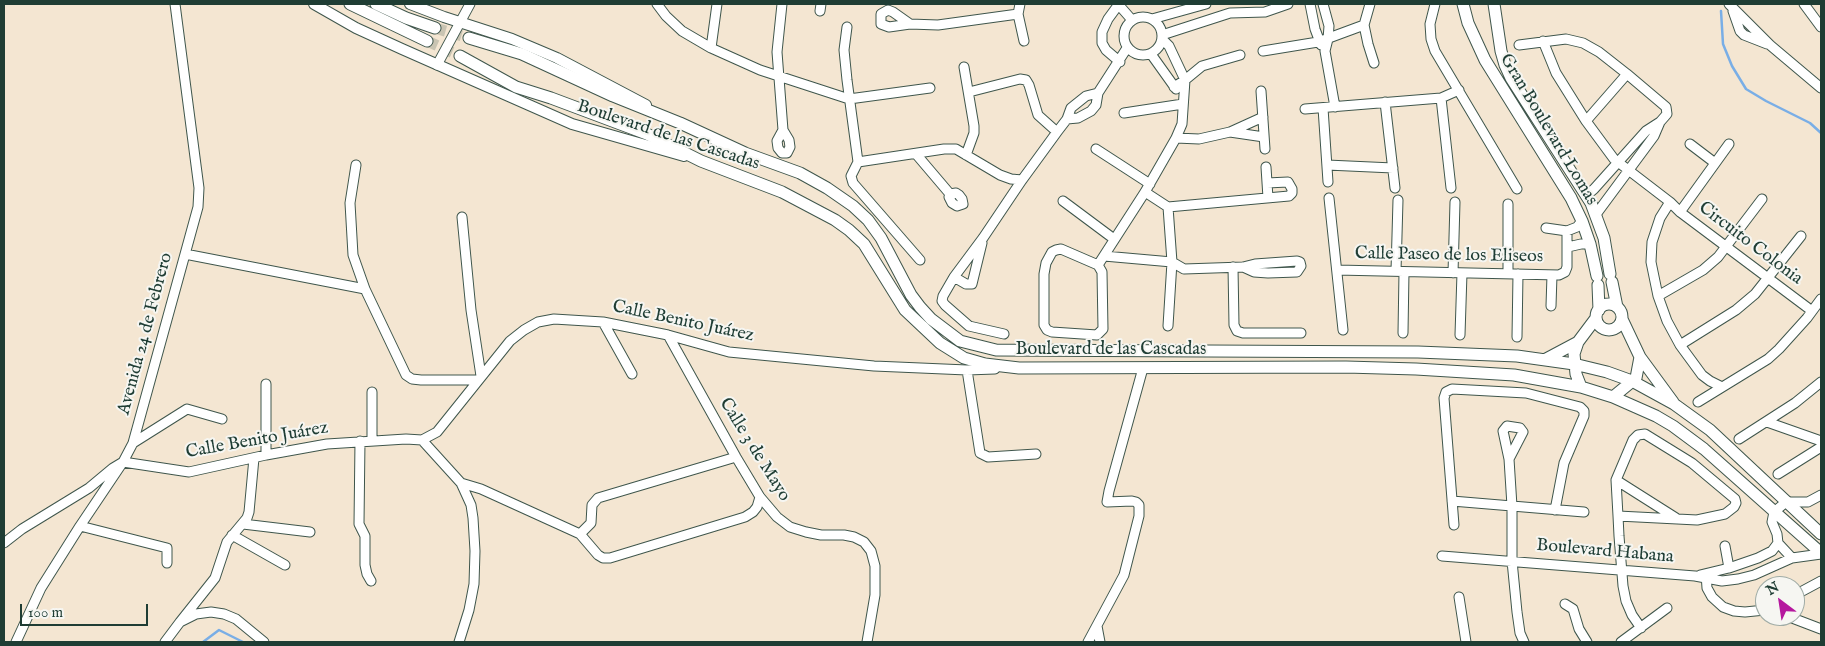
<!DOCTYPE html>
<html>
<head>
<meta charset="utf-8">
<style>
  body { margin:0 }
  #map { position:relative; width:1825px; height:646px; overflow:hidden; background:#f4e6d2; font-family:"IM FELL English",serif }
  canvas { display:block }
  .frame { position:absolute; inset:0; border:5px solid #1f3d34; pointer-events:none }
  .north { position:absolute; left:1755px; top:576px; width:50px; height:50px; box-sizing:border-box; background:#f6f6f2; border:1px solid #a0aca6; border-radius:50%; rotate:329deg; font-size:14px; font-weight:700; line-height:20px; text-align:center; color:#1f3d34 }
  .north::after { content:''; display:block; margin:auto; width:18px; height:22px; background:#b5179e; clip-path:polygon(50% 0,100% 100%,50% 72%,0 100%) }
  .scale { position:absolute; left:20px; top:604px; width:128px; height:22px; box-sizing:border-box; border:2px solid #1f3d34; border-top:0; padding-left:6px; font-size:15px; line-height:18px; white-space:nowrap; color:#1f3d34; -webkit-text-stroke:4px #f6f6f2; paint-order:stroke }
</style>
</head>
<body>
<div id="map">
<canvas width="1825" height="646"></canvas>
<div class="frame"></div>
<div class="north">N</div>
<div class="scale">100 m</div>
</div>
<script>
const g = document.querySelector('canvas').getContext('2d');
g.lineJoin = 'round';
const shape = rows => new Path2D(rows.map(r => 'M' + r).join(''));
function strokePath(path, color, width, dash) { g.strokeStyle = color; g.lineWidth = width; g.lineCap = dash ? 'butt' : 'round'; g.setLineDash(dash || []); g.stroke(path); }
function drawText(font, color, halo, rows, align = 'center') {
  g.font = font + ' "IM FELL English",serif'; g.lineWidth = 4; g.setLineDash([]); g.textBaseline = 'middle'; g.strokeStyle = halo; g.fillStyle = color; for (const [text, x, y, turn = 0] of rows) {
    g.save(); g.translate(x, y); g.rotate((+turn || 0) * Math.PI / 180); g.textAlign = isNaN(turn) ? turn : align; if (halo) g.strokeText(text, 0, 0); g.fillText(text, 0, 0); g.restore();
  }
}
strokePath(shape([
  [1721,11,1723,44,1732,66,1746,89,1766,101,1810,123,1821,133],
  [203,642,219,630,243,642]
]), '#79aee6', 2.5);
strokePath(shape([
  [435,28,469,38],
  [427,41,460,56]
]), '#c9c4b2', 11, [11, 5.5]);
const minor = shape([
  [657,4,666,16,682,31,711,48,760,70,849,99,930,88],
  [782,4,777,52,783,130,789,140,790,147,787,153,782,153,778,148,777,141,783,130],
  [1020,4,1018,14,1024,41],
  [1118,4,1132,20],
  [1119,4,1108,19,1102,32,1102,43,1106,50,1120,62],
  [1310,4,1315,29,1321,45],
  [1323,4,1329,26,1328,39,1325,51,1335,107],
  [1370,4,1364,25,1368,44,1374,63],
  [1435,4,1430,24,1431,39,1435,51,1517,189],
  [1729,4,1770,45,1821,88],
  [1804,4,1821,27],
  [820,11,821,4],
  [1733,11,1740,31,1744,35,1767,44],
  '1124 36a19 19 0 1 1 38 0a19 19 0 1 1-38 0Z',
  [1152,19,1206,4],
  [910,24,893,12,888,10,881,14,881,24,889,27,910,24,938,25,1018,14],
  [847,27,844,50,847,80,858,162],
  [1162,35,1230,13,1265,12,1288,4],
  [1543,41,1556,73,1586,121,1614,159,1670,202,1680,212,1812,311],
  [1519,45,1566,39,1583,43,1599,52,1627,74,1666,107,1667,114,1660,122,1654,136,1597,213],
  [711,48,717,4],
  [1263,51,1318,42,1364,25],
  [1151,54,1176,89],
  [437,65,470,4],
  [964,67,974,126,974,133,966,155],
  [1174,87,1185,80,1202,66,1240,55],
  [1261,91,1265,149],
  [969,92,1020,79,1026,80,1029,85,1038,115,1057,132],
  [1441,98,1451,188],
  [1385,102,1395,188],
  [1323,108,1328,182],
  [1305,109,1441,98,1459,90],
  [1124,113,1183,104],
  [1067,119,1078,118,1091,111,1096,105,1098,93,1127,48],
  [1586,121,1627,74],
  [1230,132,1264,137],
  [1176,138,1199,139,1230,132,1263,117],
  [1690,144,1715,163],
  [1096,149,1150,184],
  [916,154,950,194,949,197,952,203,957,206,963,204,962,199,959,195,956,193,950,194],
  [858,162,944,149,956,149,1000,175,1011,179,1022,180],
  [858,162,851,176,853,183,920,260],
  [356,165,350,203,353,255,365,289,406,375,412,379,421,380,478,380],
  [1327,165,1393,168],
  [1266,167,1268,198],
  [1145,192,1168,207,1289,196,1292,193,1292,189,1288,182,1267,183],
  [1587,195,1594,189,1646,131,1660,122],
  [1329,198,1343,330],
  [1063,201,1114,239],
  [1670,202,1660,218,1652,242,1651,262,1658,296,1667,321,1680,345,1702,375,1710,381,1722,387],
  [1680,212,1729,144],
  [462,217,471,310,481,376],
  [1546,228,1567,231,1577,227,1582,221],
  [1568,247,1581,244,1590,244],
  [1061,249,1098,265,1102,272,1103,329,1097,335,1052,332,1047,330,1044,325,1044,274,1046,263,1052,252,1056,250,1061,249],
  [185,254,365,289],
  [1104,256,1172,262,1184,269,1243,267,1255,264,1297,261,1300,262,1301,266,1297,272,1268,273,1254,272,1243,267],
  [1098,265,1145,192,1176,138,1182,124,1185,80,1169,46,1162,39],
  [1233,267,1234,325,1237,331,1243,333,1301,333],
  [1337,270,1559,275,1565,272,1567,267,1567,231],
  [1396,271,1398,200],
  [1453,273,1455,202],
  [1508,274,1508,204],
  [954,277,966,284,972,284,982,243],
  [1658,296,1703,270,1718,257,1762,199],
  [1551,306,1552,275],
  [603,322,632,374],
  [1168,326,1172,262,1168,207],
  [1403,333,1404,272],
  [1004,334,969,326,945,305,942,301,943,296,954,277,983,238,1022,180,1057,132,1067,119,1071,108,1086,96,1098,93],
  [668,335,736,457,760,497,777,517,790,527,806,532,821,535,844,535,854,537,864,542,871,551,875,566,875,595,867,642],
  [1460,335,1462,273],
  [1517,337,1518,274],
  [1680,345,1736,310,1755,294,1801,236],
  [967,370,980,453,988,457,1036,454],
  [372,392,372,440],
  [1698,402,1768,359,1779,349,1807,318,1821,299],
  [1767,422,1821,441],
  [1739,439,1795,403,1821,382],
  [422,440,461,483,471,505,473,518,475,551,474,584,469,610,459,642],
  [360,441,359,524,365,536,365,565,367,574,371,581],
  [133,443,187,409,222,419],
  [266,455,266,384],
  [1509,459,1523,432,1520,428,1507,426,1503,431,1509,459,1512,506,1512,561,1517,612,1520,633,1524,642],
  [1778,474,1821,447],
  [1616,480,1676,518],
  [461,483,481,489,580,534,598,555,603,558,610,558,745,517,753,512,757,507,760,497],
  [1452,501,1584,512],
  [1618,516,1697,520,1725,514,1734,507,1736,503,1735,499,1692,463,1645,434,1638,435,1633,440,1616,480,1618,516,1619,536,1623,586,1626,601,1632,615,1641,628],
  [243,524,310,532],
  [1454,525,1444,398,1446,392,1452,389,1526,393,1580,407,1584,411,1584,416,1564,463,1555,510],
  [80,526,167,548,167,563],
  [580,534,591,523,592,505,598,498,736,457],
  [232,535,285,565],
  [4,543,22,529,89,488,113,468,123,462,189,472,266,455,327,444,406,439,422,440,437,432,510,341,524,330,538,322,554,319,603,322,668,335,729,352,874,366,967,370,995,369],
  [1778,543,1792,558],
  [1725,546,1729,568],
  [1442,556,1695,576,1722,581,1738,579,1754,575,1792,558,1821,554],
  [1706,574,1707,588,1712,597,1723,607,1734,611,1745,612,1765,610],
  [1700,575,1729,568,1758,558,1772,551,1778,543,1777,534,1772,522,1774,512,1786,502,1808,502,1821,495],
  [1795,595,1821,581],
  [1459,597,1466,642],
  [1565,604,1573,609,1579,629,1587,642],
  [1787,616,1821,629],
  [180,622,215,578,227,542,247,518,249,512,254,458],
  [1097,626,1100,642],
  [16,642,41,588,80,526,123,462,133,443,198,207,199,188,175,4],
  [165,642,180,622,196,614,211,612,224,614,236,619,264,642],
  [1088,642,1124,575,1139,516,1139,505,1136,502,1132,501,1107,502,1109,491,1143,368],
  [1621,642,1667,608]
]);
const tertiary = shape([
  [314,4,356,28,402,49,572,124,684,156],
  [410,4,444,17,512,39,557,58,646,105]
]);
const secondary = shape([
  [350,4,427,41],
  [376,4,406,18,435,28],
  [1463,4,1468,23,1485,60,1571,198,1582,221,1590,244,1597,276],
  [1494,4,1501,51,1505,65,1511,78,1591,203,1604,238,1610,274],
  [469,38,522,54,613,96,680,123,745,153,800,173,827,188,853,206,868,220,881,238,911,295,920,307,931,319,960,341,996,350,1418,352,1517,356,1574,364,1607,372,1632,381,1674,404,1710,430,1821,534],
  [460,56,516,87,551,98,647,134,701,161,782,192,835,220,849,230,864,244,905,310,940,343,964,358,985,364,1019,368,1346,367,1416,369,1514,375,1581,387,1613,397,1656,416,1673,426,1704,449,1821,553],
  [1612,282,1617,307],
  [1598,285,1599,310],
  '1596 317a13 13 0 1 1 26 0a13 13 0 1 1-26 0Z',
  [1640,357,1673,402],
  [1546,359,1578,342],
  [1581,387,1576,374,1574,354,1578,342,1596,318],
  [1613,397,1636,378,1640,357,1622,319]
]);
strokePath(minor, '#3f564c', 11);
strokePath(tertiary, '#3f564c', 12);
strokePath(secondary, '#3f564c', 13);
strokePath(minor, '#fff', 9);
strokePath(tertiary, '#fff', 10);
strokePath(secondary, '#fff', 11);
drawText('18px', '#1f3d34', '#f6f6f2', [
  ["Gran Boulevard Lomas",1548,130,59],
  ["Boulevard de las Cascadas",668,136,18],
  ["Circuito Colonia",1750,244,37],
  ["Calle Paseo de los Eliseos",1449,256,1],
  ["Calle Benito Juárez",683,322,12],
  ["Avenida 24 de Febrero",146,334,-75],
  ["Boulevard de las Cascadas",1111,350],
  ["Calle Benito Juárez",257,441,-10],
  ["Calle 3 de Mayo",754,450,58],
  ["Boulevard Habana",1605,552,5]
]);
</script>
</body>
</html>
